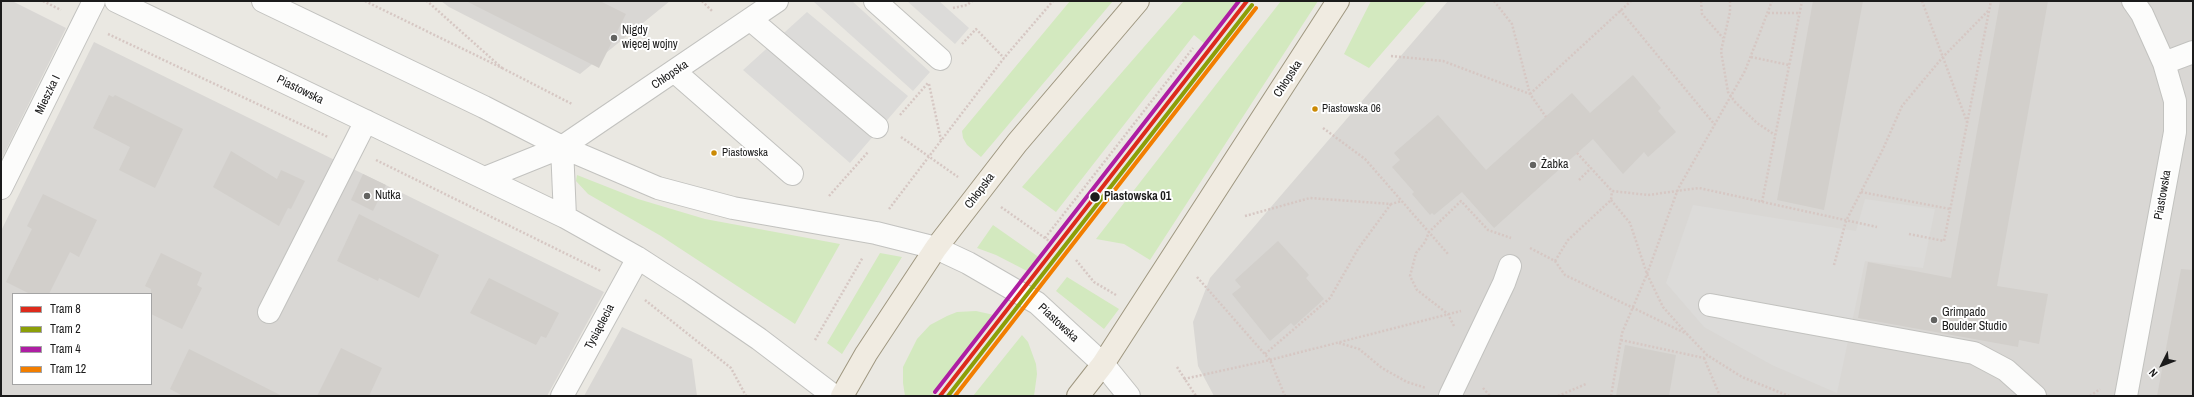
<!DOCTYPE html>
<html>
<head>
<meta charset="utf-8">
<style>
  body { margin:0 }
  #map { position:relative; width:2194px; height:397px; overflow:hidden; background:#eae8e2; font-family:"Archivo Narrow",sans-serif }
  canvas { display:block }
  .frame { position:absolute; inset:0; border:2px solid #1b1b1b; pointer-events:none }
  .legend { position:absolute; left:12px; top:293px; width:140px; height:92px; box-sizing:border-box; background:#fff; border:1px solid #a4a4a4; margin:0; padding:5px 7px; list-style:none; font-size:12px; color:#1b1b1b }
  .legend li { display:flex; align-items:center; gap:8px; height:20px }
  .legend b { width:20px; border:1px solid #a4a4a4 }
  .north { position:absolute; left:2142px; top:345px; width:40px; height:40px; -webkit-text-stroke:3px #fff; paint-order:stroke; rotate:228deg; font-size:11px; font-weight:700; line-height:16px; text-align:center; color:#1b1b1b }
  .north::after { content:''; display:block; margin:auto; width:14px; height:18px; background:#1b1b1b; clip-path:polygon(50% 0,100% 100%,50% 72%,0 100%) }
</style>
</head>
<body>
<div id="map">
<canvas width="2194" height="397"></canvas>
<div class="frame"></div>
<ul class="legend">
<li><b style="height:5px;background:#dd2b1c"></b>Tram 8</li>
<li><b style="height:5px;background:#8c9f08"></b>Tram 2</li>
<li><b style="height:5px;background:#ae1ea3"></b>Tram 4</li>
<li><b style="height:5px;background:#f27e00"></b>Tram 12</li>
</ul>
<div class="north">N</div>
</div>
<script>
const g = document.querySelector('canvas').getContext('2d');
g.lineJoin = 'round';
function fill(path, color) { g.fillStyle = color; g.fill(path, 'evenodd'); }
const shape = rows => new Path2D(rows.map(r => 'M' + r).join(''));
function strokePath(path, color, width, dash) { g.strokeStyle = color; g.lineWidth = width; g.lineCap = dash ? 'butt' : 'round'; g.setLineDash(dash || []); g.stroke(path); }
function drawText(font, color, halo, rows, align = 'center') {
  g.font = font + ' "Archivo Narrow",sans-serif'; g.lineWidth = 4; g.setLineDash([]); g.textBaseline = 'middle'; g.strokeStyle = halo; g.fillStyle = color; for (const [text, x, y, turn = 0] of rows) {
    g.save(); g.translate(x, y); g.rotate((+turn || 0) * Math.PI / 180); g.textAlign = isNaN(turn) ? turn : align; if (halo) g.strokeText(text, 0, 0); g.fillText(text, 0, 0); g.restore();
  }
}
fill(shape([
  [1,1,12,1,66,28,1,160],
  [441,1,670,1,580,74,449,7],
  [1448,1,2193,1,2193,396,1214,396,1198,366,1193,322,1210,278],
  [94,42,604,292,547,396,1,396,1,231],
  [13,294,151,294,151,384,13,384],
  [622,327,692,359,697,396,584,396]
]), '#d9d7d4');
fill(shape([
  [1070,1,1113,1,981,157,967,145,963,138,962,131],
  [1184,1,1239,1,1205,44,1194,35,1056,212,1022,187],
  [1281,1,1318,1,1150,260,1124,244,1096,239],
  [1371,1,1427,1,1369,68,1344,54],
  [577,175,638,199,705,219,840,244,795,324,661,236,588,194,576,181],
  [993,225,1040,258,1029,272,996,255,977,248],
  [880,253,902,257,842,354,827,343],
  [1067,277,1119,309,1104,329,1056,291],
  [976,311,994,315,932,396,905,396,903,383,903,367,917,339,930,325,947,316,957,312],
  [1022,335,1028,342,1036,364,1037,374,1034,396,973,396]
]), '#d3e9bf');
fill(shape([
  [852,1,930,72,913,91,814,2],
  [907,1,939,1,969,28,955,44],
  [807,12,908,96,850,163,743,70],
  [1865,199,1935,209,1923,268,1865,261,1837,393,1772,365,1704,327,1666,283,1693,205,1856,231]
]), '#dcdbd9');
fill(shape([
  [466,1,600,1,626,14,599,68],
  [1813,1,1863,1,1824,210,1777,200],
  [2000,1,2048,1,1997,286,2048,294,2039,344,2019,340,2018,347,1858,318,1868,262,1951,278],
  [1633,75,1661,108,1658,111,1676,132,1648,157,1644,152,1623,174,1593,139,1494,228,1462,192,1434,215,1432,213,1430,215,1412,194,1414,192,1392,167,1400,160,1394,153,1438,115,1486,170,1572,93,1590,113],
  [109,95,113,97,115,95,183,129,155,188,119,170,130,147,93,128],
  [231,151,277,179,281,170,305,181,291,209,288,208,279,226,213,187],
  [363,174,386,185,373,211,351,200],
  [43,194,97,220,79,257,70,252,49,294,30,294,6,282,32,229,27,226],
  [359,214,439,255,419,298,379,278,378,281,337,261],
  [1278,241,1309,275,1306,278,1324,299,1294,326,1291,323,1270,341,1232,294,1241,287,1235,280],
  [161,253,202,273,197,285,202,288,182,329,151,314,151,289,145,286],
  [2181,269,2193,270,2193,396,2157,396],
  [489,278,559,313,546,338,541,336,536,345,470,313],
  [1625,345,1676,355,1669,396,1616,396],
  [341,348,382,368,369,396,317,396],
  [189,349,225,367,282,396,183,396,170,389]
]), '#d2cfcb');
const minor = shape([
  [116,1,565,217,638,258,689,291,759,339,834,396],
  [263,1,484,107,562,147,658,188,733,208,876,233,936,248,968,263,1037,303,1103,364,1129,396],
  [875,1,940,59],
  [751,20,877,127],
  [2164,63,2193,52],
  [674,71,792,174],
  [562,147,565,217],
  [485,178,562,147,777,1],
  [1,188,94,1],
  [1710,305,1974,353,2006,370,2035,396],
  [269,312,366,121],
  [562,396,638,258],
  [1450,396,1504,283,1510,266],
  [2126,396,2175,132,2175,101,2164,63,2142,14,2133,1]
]);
const major = shape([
  [842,396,866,354,936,248,1017,143,1138,1],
  [1078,396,1103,364,1338,1]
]);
strokePath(minor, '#c2c2bf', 24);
strokePath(major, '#9f9780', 24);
strokePath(shape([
  [43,1,61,10],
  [365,1,502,68,427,1],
  [702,1,713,12],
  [1494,1,1512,24,1530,94,1546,117],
  [1701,1,1702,14,1723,38],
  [1730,1,1730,12,1721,51,1728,92,1735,102,1757,123,1775,135],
  [1922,1,1967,122],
  [953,8,967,5,972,1],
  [1620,10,1715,125],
  [1768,13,1800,13],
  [108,34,328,137],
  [962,44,976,29,1004,58],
  [1391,56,1443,61,1530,94],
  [1751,57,1789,65],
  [502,68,572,104],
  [929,84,941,140],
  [1530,94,1631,1],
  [900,115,928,83],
  [1323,128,1365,159,1448,254],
  [901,137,958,177],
  [1577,153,1612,191,1648,195,1699,188,1877,227],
  [376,160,601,271],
  [1579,180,1591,168],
  [1861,192,1950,209],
  [829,196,868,152],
  [1611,200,1630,223,1647,274,1663,307,1687,334,1707,355,1742,377,1789,396],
  [1762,202,1802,1],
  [1001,207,1052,243],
  [889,209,1004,58,1053,1],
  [1245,216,1310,198,1391,204,1402,201],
  [1909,234,1944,241,1991,1],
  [1045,238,1193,48],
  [1530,248,1555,261,1565,275,1687,334],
  [1076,260,1094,282,1116,295],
  [1555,261,1568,240,1611,200,1612,191],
  [1834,265,1846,221,1883,149,1902,106,1942,58,1989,10],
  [1197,277,1270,360,1285,396],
  [645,300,731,368,746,396],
  [1454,326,1448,314,1417,290,1410,276,1416,253,1425,242,1429,232,1461,201,1488,230,1511,238],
  [815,340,863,257],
  [1621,340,1704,358,1707,355],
  [1339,343,1359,349,1382,368,1407,382,1426,388],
  [1265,354,1330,298,1358,249,1391,204],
  [1704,358,1720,396],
  [1177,367,1196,396],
  [1184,379,1270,360,1461,311],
  [1483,388,1490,396],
  [1558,396,1586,384],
  [1611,396,1622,333,1647,274,1678,189,1745,71,1772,1],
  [2090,396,2100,389]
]), '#d6c7c3', 2.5, [2, 2]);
strokePath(minor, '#fcfcfb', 22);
strokePath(major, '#f0ebe1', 22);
strokePath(shape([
  [940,396,1247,1]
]), '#dd2b1c', 4);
strokePath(shape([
  [948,396,1252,5]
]), '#8c9f08', 4);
strokePath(shape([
  [935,392,1239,1]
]), '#ae1ea3', 4);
strokePath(shape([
  [955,396,1256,8]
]), '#f27e00', 4);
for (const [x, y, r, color] of [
  [614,38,4,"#636361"],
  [1315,109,3.5,"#cb8a05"],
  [714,153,3.5,"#cb8a05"],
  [1533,165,4,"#636361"],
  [367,196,4,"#636361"],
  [1095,197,5.5,"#1b1b1b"],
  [1934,320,4,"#636361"]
]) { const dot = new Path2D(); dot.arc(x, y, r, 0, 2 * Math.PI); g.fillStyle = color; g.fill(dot); strokePath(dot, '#fff', 1.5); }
drawText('11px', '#1b1b1b', '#fff', [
  ["Piastowska 06",1322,109],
  ["Piastowska",722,153]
], 'left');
drawText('12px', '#1b1b1b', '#fff', [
  ["Nigdy",622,31],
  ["więcej wojny",622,45],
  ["Żabka",1541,165],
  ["Nutka",375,196],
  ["Grimpado",1942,313],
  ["Boulder Studio",1942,327]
], 'left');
drawText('12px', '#1b1b1b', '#fff', [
  ["Chłopska",670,75,-34],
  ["Chłopska",1288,79,-57],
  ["Piastowska",300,90,26],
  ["Mieszka I",48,95,-64],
  ["Chłopska",980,191,-53],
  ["Piastowska",2163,195,-80],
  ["Piastowska",1058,323,43],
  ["Tysiąclecia",600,327,-62]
]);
drawText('bold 12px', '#1b1b1b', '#fff', [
  ["Piastowska 01",1104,197]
], 'left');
</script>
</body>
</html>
